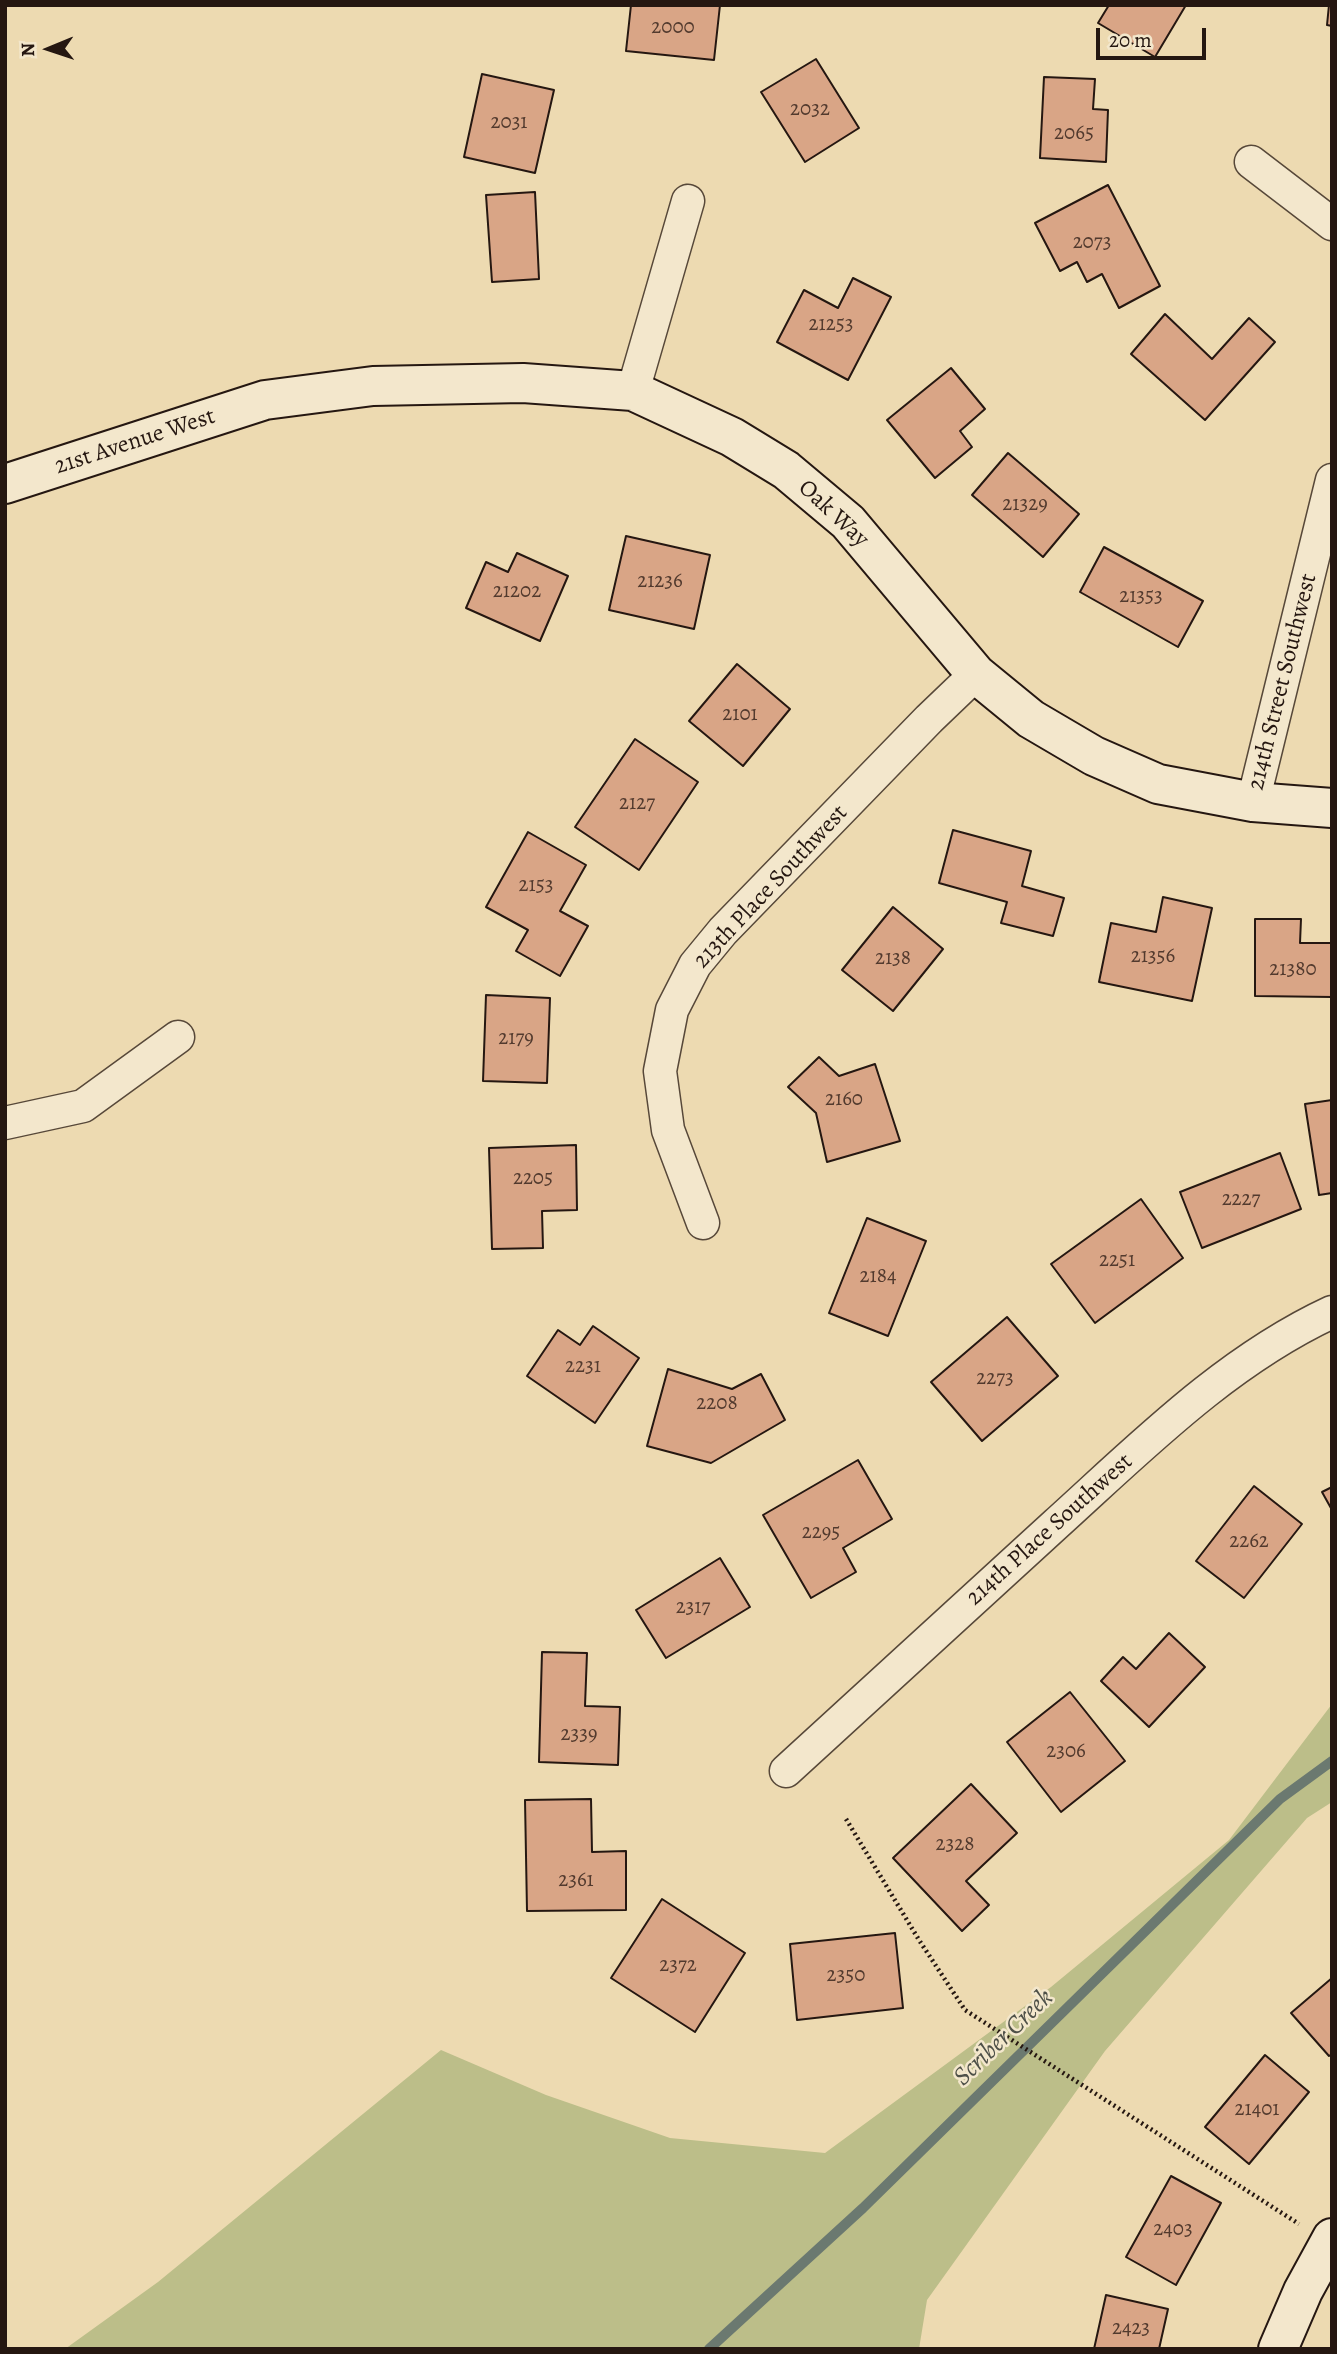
<!DOCTYPE html>
<html>
<head>
<meta charset="utf-8">
<style>
	body { margin:0 }
	#map { position:relative; width:1337px; height:2354px; overflow:hidden; background:#eddab1; font-family:Alegreya,serif }
	canvas { display:block }
	.frame { position:absolute; inset:0; border:7px solid #251711; pointer-events:none }
	.north { position:absolute; left:14px; top:14px; width:70px; height:70px; -webkit-text-stroke:5px #f3e7cc; paint-order:stroke; rotate:268deg; font-size:19px; font-weight:700; line-height:28px; text-align:center; color:#251711 }
	.north::after { content:''; display:block; margin:auto; width:24px; height:32px; background:#251711; clip-path:polygon(50% 0,100% 100%,50% 72%,0 100%) }
	.scale { position:absolute; left:1096px; top:28px; width:110px; height:32px; box-sizing:border-box; border:4px solid #251711; border-top:0; padding-left:9px; font-size:21px; line-height:24px; white-space:nowrap; color:#251711; -webkit-text-stroke:5px #f3e7cc; paint-order:stroke }
</style>
</head>
<body>
<div id="map">
<canvas width="1337" height="2354"></canvas>
<div class="frame"></div>
<div class="north">N</div>
<div class="scale">20 m</div>
</div>
<script>
const context = document.querySelector('canvas').getContext('2d');
context.lineJoin = 'round';
function fillPath(path, color) { context.fillStyle = color; context.fill(path, 'evenodd'); }
function trace(path, color, width, dash) { context.strokeStyle = color; context.lineWidth = width; context.lineCap = dash ? 'butt' : 'round'; context.setLineDash(dash || []); context.stroke(path); }
function label(font, color, halo, rows, align = 'center') {
  context.font = font + ' Alegreya,serif'; context.lineWidth = 5; context.setLineDash([]); context.textBaseline = 'middle'; context.strokeStyle = halo; context.fillStyle = color; for (const [text, x, y, turn = 0] of rows) {
    context.save(); context.translate(x, y); context.rotate((+turn || 0) * Math.PI / 180); context.textAlign = isNaN(turn) ? turn : align; if (halo) context.strokeText(text, 0, 0); context.fillText(text, 0, 0); context.restore();
  }
}
fillPath(new Path2D(`
	M1332 1704V1802L1307 1818 1105 2051 927 2300 919 2349H65L158 2282 441 2050 546 2095 670 2138 825 2153 1051 1987 1229 1840Z`), '#bcbe89');
trace(new Path2D(`
	M709 2349 863 2208 1280 1799 1332 1761`), '#6b7970', 10);
const building = new Path2D(`
	M631 5H720L714 60 626 51Z
	M1109 5H1186L1155 57 1098 23Z
	M1329 5H1332V26L1327 25Z
	M816 59 859 128 805 162 761 92Z
	M482 74 554 90 535 173 464 157Z
	M1044 77 1095 79 1093 109 1108 110 1106 162 1040 158Z
	M1108 185 1160 286 1119 308 1102 274 1087 282 1077 262 1060 271 1035 223Z
	M535 192 539 279 492 282 486 195Z
	M853 278 891 297 848 380 777 342 804 290 838 308Z
	M1165 314 1212 359 1249 318 1275 342 1205 420 1131 354Z
	M951 368 985 409 960 431 972 447 935 478 887 420Z
	M1008 453 1079 514 1043 557 972 495Z
	M626 536 710 555 694 629 609 610Z
	M1104 547 1203 601 1178 647 1080 592Z
	M517 553 568 576 540 641 466 608 486 562 508 572Z
	M737 664 790 709 743 766 689 721Z
	M635 739 698 782 639 870 575 827Z
	M953 830 1031 851 1022 886 1064 898 1053 936 1001 923 1007 902 939 883Z
	M528 832 586 865 560 911 588 926 560 976 516 951 528 930 486 907Z
	M1163 897 1212 908 1192 1001 1099 982 1111 923 1156 932Z
	M893 907 943 949 893 1011 842 970Z
	M1255 919H1301L1300 943H1332V997L1255 996Z
	M486 995 550 998 547 1083 483 1081Z
	M819 1057 839 1076 875 1064 900 1141 827 1162 816 1113 788 1087Z
	M1332 1100V1193L1319 1195 1305 1104Z
	M576 1145 577 1210 542 1211 543 1248 492 1249 489 1148Z
	M1280 1153 1301 1209 1202 1248 1180 1192Z
	M1141 1199 1183 1258 1095 1323 1051 1264Z
	M867 1218 926 1241 888 1336 829 1313Z
	M1007 1317 1058 1376 982 1441 931 1382Z
	M593 1326 639 1358 595 1423 527 1376 558 1330 580 1345Z
	M668 1369 732 1389 761 1374 785 1420 711 1463 647 1446Z
	M858 1460 892 1519 843 1548 856 1572 811 1598 763 1515Z
	M1254 1486 1302 1524 1244 1598 1196 1561Z
	M1332 1487V1510L1322 1492Z
	M720 1558 750 1607 666 1658 636 1610Z
	M1169 1633 1205 1667 1149 1727 1101 1681 1123 1657 1136 1669Z
	M542 1652 587 1653 585 1706 620 1707 618 1765 539 1762Z
	M1070 1692 1125 1761 1061 1812 1007 1742Z
	M971 1784 1017 1833 966 1881 989 1905 962 1931 893 1858Z
	M591 1799 592 1852 626 1851V1910L527 1911 525 1800Z
	M662 1899 745 1953 695 2032 611 1978Z
	M895 1933 903 2008 797 2020 790 1944Z
	M1332 1978V2054L1329 2056 1291 2013Z
	M1265 2055 1309 2092 1249 2164 1205 2127Z
	M1171 2176 1221 2203 1176 2285 1126 2257Z
	M1106 2295 1168 2309 1159 2349H1094Z`);
fillPath(building, '#d9a586');
trace(building, '#251711', 2);
const street = new Path2D(`
	M1251 162 1332 224
	M633 391 688 201
	M1253 802 1332 480
	M5 1123 83 1106 178 1037
	M703 1223 668 1130 660 1071 672 1010 695 965 723 931 929 719 976 674
	M786 1771C876 1689 966 1607 1056 1524 1141 1447 1226 1361 1332 1312`);
const secondary = new Path2D(`
	M5 484 265 400 373 386 523 383 633 391 732 437 786 470 848 522 976 674 1031 719 1094 756 1158 784 1253 802 1332 808
	M1278 2349 1303 2291 1332 2238`);
trace(street, '#574839', 35);
trace(secondary, '#251711', 42);
trace(new Path2D(`
	M846 1819 919 1940 965 2010 1299 2224`), '#251711', 4.5, [2, 3.5]);
trace(street, '#f3e7cc', 32);
trace(secondary, '#f3e7cc', 38);
label('21px', '#523a2e', null, [
	["2000",673,28],
	["2032",810,110],
	["2031",509,123],
	["2065",1074,134],
	["2073",1092,243],
	["21253",831,325],
	["21329",1025,505],
	["21236",660,582],
	["21202",517,592],
	["21353",1141,597],
	["2101",740,715],
	["2127",637,804],
	["2153",536,886],
	["21356",1153,957],
	["2138",893,959],
	["21380",1293,970],
	["2179",516,1039],
	["2160",844,1100],
	["2205",533,1179],
	["2227",1241,1200],
	["2251",1117,1261],
	["2184",878,1277],
	["2231",583,1367],
	["2273",995,1379],
	["2208",717,1404],
	["2295",821,1533],
	["2262",1249,1542],
	["2317",693,1608],
	["2339",579,1735],
	["2306",1066,1752],
	["2328",955,1845],
	["2361",576,1881],
	["2372",678,1966],
	["2350",846,1976],
	["21401",1257,2110],
	["2403",1173,2230],
	["2423",1131,2329]
]);
label('24px', '#251711', '#f3e7cc', [
	["21st Avenue West",135,442,-18],
	["Oak Way",833,514,43],
	["214th Street Southwest",1283,682,-76],
	["213th Place Southwest",771,887,-47],
	["214th Place Southwest",1050,1530,-42]
]);
label('italic 26px', '#4e5048', '#f3e7cc', [
	["Scriber Creek",1004,2038,-44]
]);
</script>
</body>
</html>
